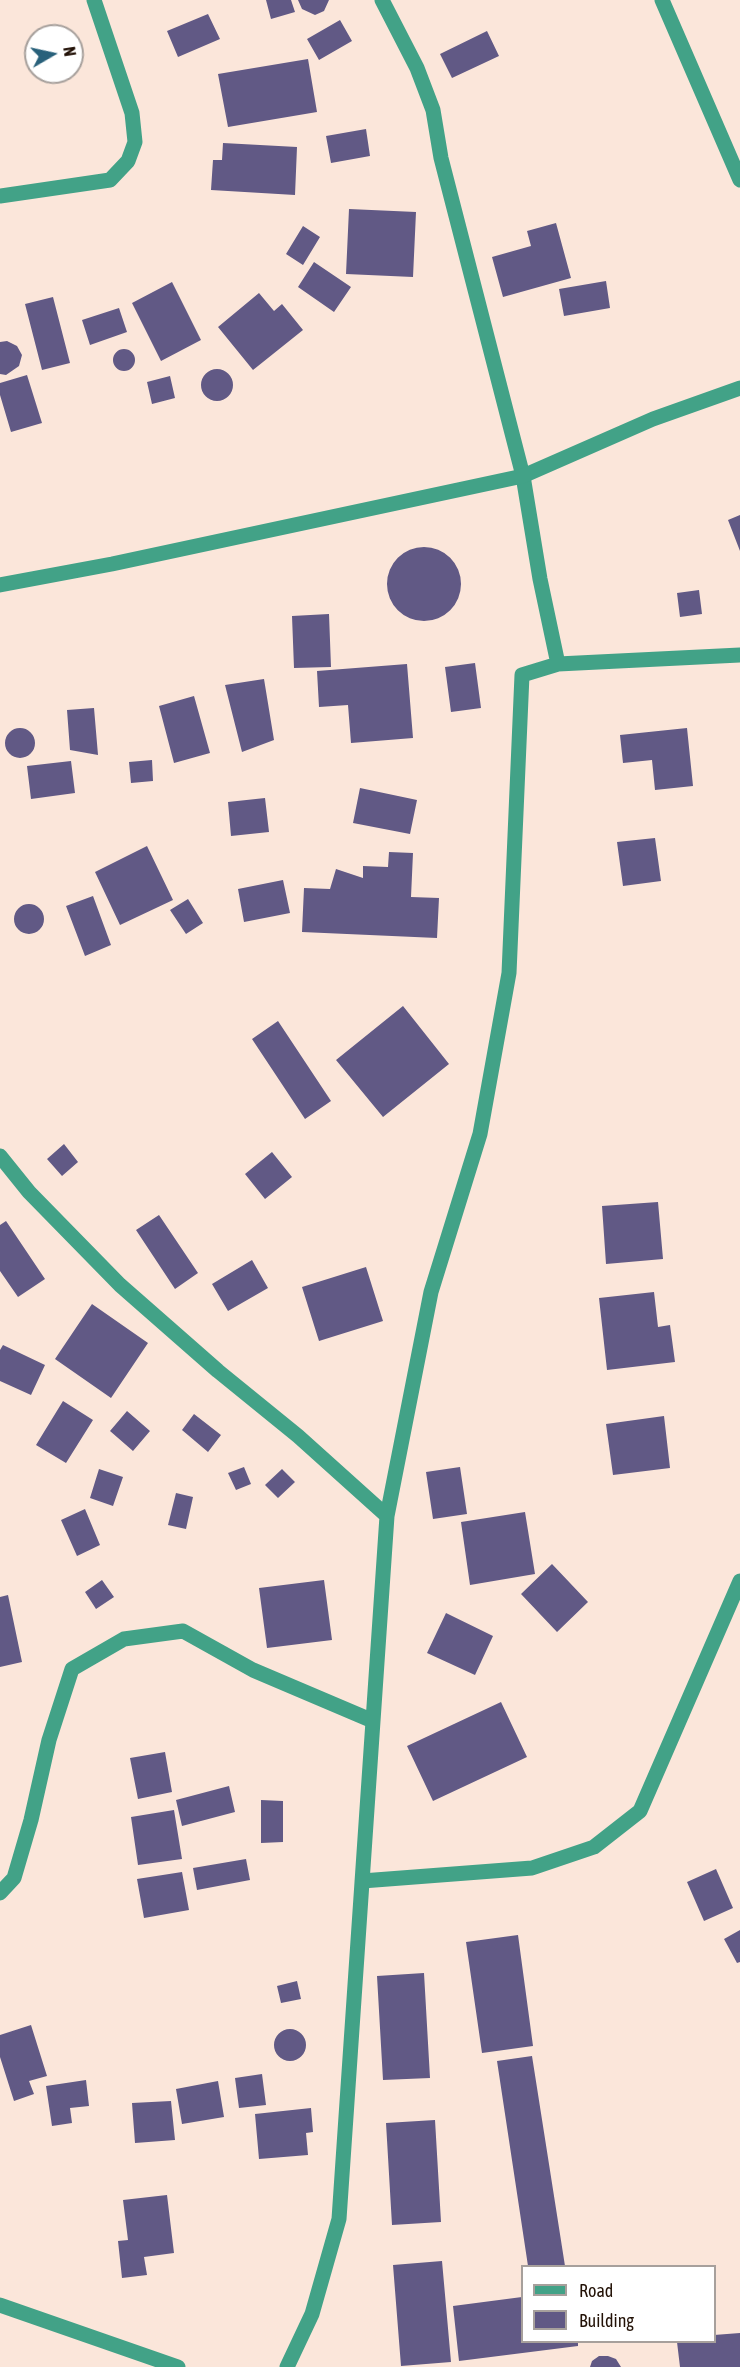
<!DOCTYPE html>
<html>
<head>
<meta charset="utf-8">
<style>
	body { margin:0 }
	#map { position:relative; width:740px; height:2367px; overflow:hidden; background:#fbe6da; font-family:"Asap Condensed",sans-serif }
	canvas { display:block }
	.legend { position:absolute; left:521px; top:2265px; width:195px; height:78px; box-sizing:border-box; background:#fff; border:2px solid #a7a09c; margin:0; padding:8px 10px; list-style:none; font-size:18px; color:#231207 }
	.legend li { display:flex; align-items:center; gap:12px; height:30px }
	.legend b { width:30px; border:2px solid #a7a09c }
	.north { position:absolute; left:24px; top:24px; width:60px; height:60px; box-sizing:border-box; background:#fff; border:2px solid #a7a09c; border-radius:50%; rotate:81deg; font-size:16px; font-weight:700; line-height:24px; text-align:center; color:#231207 }
	.north::after { content:''; display:block; margin:auto; width:21px; height:27px; background:#29617b; clip-path:polygon(50% 0,100% 100%,50% 72%,0 100%) }
</style>
</head>
<body>
<div id="map">
<canvas width="740" height="2367"></canvas>
<ul class="legend">
<li><b style="height:8px;background:#42a287"></b>Road</li>
<li><b style="height:16px;background:#615985"></b>Building</li>
</ul>
<div class="north">N</div>
</div>
<script>
const context = document.querySelector('canvas').getContext('2d');
context.lineJoin = 'round';
function fillPath(path, color) { context.fillStyle = color; context.fill(path, 'evenodd'); }
function trace(path, color, width, dash) { context.strokeStyle = color; context.lineWidth = width; context.lineCap = dash ? 'butt' : 'round'; context.setLineDash(dash || []); context.stroke(path); }
fillPath(new Path2D(`
	M266 0H291L295 12 271 19Z
	M298 0H329L324 11 315 15 302 9Z
	M208 14 220 39 178 57 167 31Z
	M340 20 352 41 319 60 307 39Z
	M487 31 499 56 452 78 440 54Z
	M308 59 317 112 228 127 218 74Z
	M366 129 370 156 331 163 326 136Z
	M223 143 297 147 295 195 211 190 213 160H222Z
	M349 209 416 212 413 277 346 274Z
	M556 223 571 278 503 297 492 257 531 246 527 231Z
	M303 226 320 237 303 265 286 254Z
	M314 262 351 287 334 312 298 287Z
	M606 281 610 308 564 316 559 289Z
	M172 282 201 340 161 361 132 303Z
	M259 293 274 311 282 304 303 330 253 370 218 327Z
	M53 297 70 363 42 370 25 304Z
	M119 308 127 332 90 345 82 320Z
	M7 341 17 346 22 355 19 366 6 375 0 374V342Z
	M113 360a11 11 0 1 1 22 0a11 11 0 1 1-22 0Z
	M201 385a16 16 0 1 1 32 0a16 16 0 1 1-32 0Z
	M27 375 42 423 11 432 0 395V383Z
	M170 376 175 398 152 404 147 382Z
	M740 515V551L728 520Z
	M387 584a37 37 0 1 1 74 0a37 37 0 1 1-74 0Z
	M699 590 702 614 680 617 677 593Z
	M329 614 331 667 294 668 292 616Z
	M475 663 481 708 451 712 445 667Z
	M407 664 413 738 351 743 348 705 319 707 317 671Z
	M264 679 274 740 242 752 225 685Z
	M194 696 210 753 174 763 159 706Z
	M94 708 98 755 70 750 67 710Z
	M687 728 693 786 655 790 652 760 623 763 620 735Z
	M5 743a15 15 0 1 1 30 0a15 15 0 1 1-30 0Z
	M152 760 153 781 131 783 129 762Z
	M71 761 75 793 31 799 27 766Z
	M360 788 417 800 410 834 353 823Z
	M265 798 269 832 231 836 228 802Z
	M655 838 661 881 623 886 617 842Z
	M147 846 173 900 120 925 95 872Z
	M389 852 413 853 411 897 439 898 437 938 302 932 304 888 330 889 336 869 363 878V866L388 867Z
	M283 880 290 913 244 922 238 889Z
	M93 896 111 945 85 956 66 906Z
	M188 899 203 923 186 934 170 910Z
	M14 919a15 15 0 1 1 30 0a15 15 0 1 1-30 0Z
	M403 1006 449 1064 383 1117 336 1060Z
	M278 1021 331 1101 305 1119 252 1039Z
	M64 1144 78 1162 62 1176 47 1159Z
	M272 1152 292 1177 265 1199 245 1174Z
	M658 1202 663 1259 606 1264 602 1206Z
	M159 1215 198 1273 175 1289 136 1230Z
	M6 1221 45 1279 18 1297 0 1271V1225Z
	M252 1260 268 1288 228 1311 212 1284Z
	M366 1267 383 1321 319 1341 302 1287Z
	M654 1292 658 1327 670 1325 675 1362 607 1370 599 1298Z
	M92 1304 148 1343 111 1398 55 1359Z
	M3 1345 45 1365 31 1395 0 1381V1350Z
	M63 1401 93 1420 66 1463 36 1445Z
	M127 1411 150 1431 133 1451 110 1431Z
	M194 1414 221 1435 208 1452 182 1430Z
	M664 1416 670 1468 613 1475 606 1424Z
	M244 1467 251 1484 236 1490 228 1473Z
	M460 1467 467 1514 433 1519 426 1472Z
	M99 1469 123 1477 113 1506 90 1498Z
	M282 1469 295 1482 278 1498 265 1485Z
	M176 1493 193 1497 186 1529 168 1525Z
	M85 1509 100 1545 77 1556 61 1520Z
	M525 1512 535 1574 470 1585 461 1522Z
	M552 1564 588 1602 557 1632 521 1594Z
	M102 1580 114 1597 96 1609 85 1592Z
	M324 1580 332 1640 267 1648 259 1588Z
	M8 1595 22 1662 0 1667V1597Z
	M446 1613 493 1636 475 1675 427 1653Z
	M501 1702 527 1757 433 1801 407 1746Z
	M165 1752 172 1792 138 1799 130 1758Z
	M229 1786 235 1812 182 1826 176 1800Z
	M261 1800 283 1801V1842L261 1843Z
	M174 1810 182 1859 138 1865 131 1817Z
	M246 1859 250 1880 197 1890 193 1868Z
	M716 1869 733 1908 704 1921 687 1882Z
	M182 1872 189 1910 144 1918 137 1879Z
	M740 1930V1962L737 1963 724 1939Z
	M518 1935 533 2046 482 2053 466 1942Z
	M424 1973 430 2078 383 2080 377 1976Z
	M297 1981 301 1999 281 2003 277 1986Z
	M31 2025 47 2076 29 2081 34 2094 14 2101 0 2057V2035Z
	M274 2045a16 16 0 1 1 32 0a16 16 0 1 1-32 0Z
	M532 2056 565 2266H528L497 2061Z
	M262 2074 266 2105 239 2108 235 2078Z
	M86 2080 89 2106 70 2108 72 2123 52 2126 46 2086Z
	M218 2081 224 2117 182 2124 176 2089Z
	M171 2101 175 2140 135 2143 132 2103Z
	M311 2108 313 2132 306 2133 308 2155 259 2159 255 2114Z
	M435 2120 441 2222 392 2225 386 2123Z
	M167 2195 174 2253 144 2257 147 2275 122 2278 118 2241 128 2240 123 2200Z
	M442 2261 451 2362 401 2366 393 2265Z
	M522 2297V2342H578V2346L459 2361 453 2306Z
	M740 2333V2367H680L677 2342H714V2335Z
	M599 2356H608L616 2359 621 2367H590L592 2361Z`), '#615985');
trace(new Path2D(`
	M0 196 110 180 128 161 135 142 132 113 94 0
	M558 664 740 655
	M0 1156 29 1192 120 1285 218 1371 298 1436 387 1516
	M362 1881 532 1868 594 1847 640 1811 740 1581
	M0 1893 14 1878 31 1820 49 1740 72 1669 124 1639 183 1631 253 1670 373 1721
	M0 2305 178 2367
	M287 2367 312 2314 339 2219 387 1516 431 1292 480 1134 509 973 522 675 558 664 540 579 523 476 441 158 433 110 417 68 382 0`), '#42a287', 15);
trace(new Path2D(`
	M662 0 740 180
	M0 585 112 564 523 476 653 419 740 388`), '#42a287', 15);
</script>
</body>
</html>
